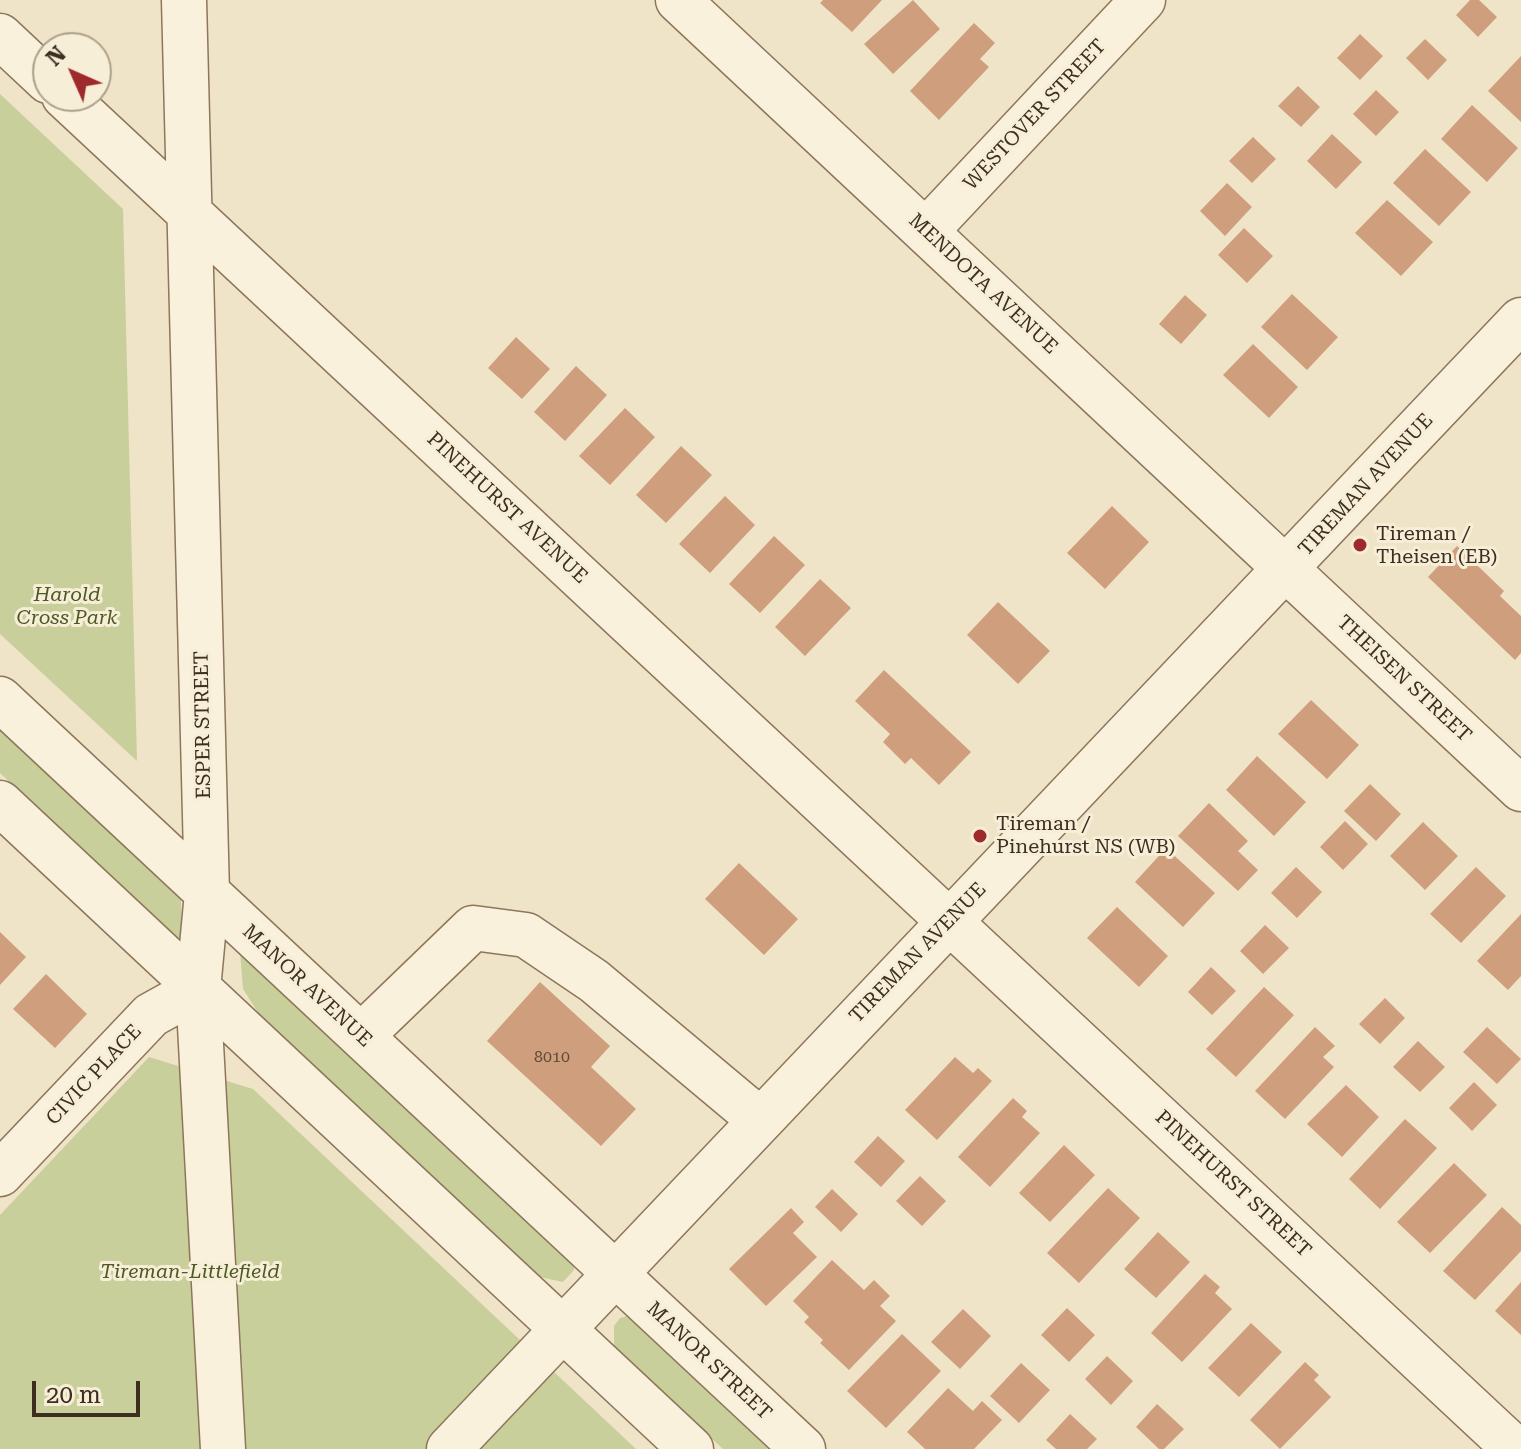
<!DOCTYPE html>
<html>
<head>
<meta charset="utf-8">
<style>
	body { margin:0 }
	#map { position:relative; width:1521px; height:1449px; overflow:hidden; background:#f0e4c8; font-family:"Roboto Serif",serif }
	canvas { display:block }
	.north { position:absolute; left:32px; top:32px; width:80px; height:80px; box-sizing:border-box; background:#f7eed8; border:2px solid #ada18e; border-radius:50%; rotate:315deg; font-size:22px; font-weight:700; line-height:32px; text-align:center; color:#3d2e20 }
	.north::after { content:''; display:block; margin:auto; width:28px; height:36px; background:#9e2a2b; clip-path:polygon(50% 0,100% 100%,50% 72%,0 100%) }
	.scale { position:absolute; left:32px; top:1381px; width:108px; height:36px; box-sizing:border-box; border:4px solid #3d2e20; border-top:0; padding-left:10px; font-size:24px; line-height:28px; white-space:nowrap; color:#3d2e20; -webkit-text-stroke:6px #f7eed8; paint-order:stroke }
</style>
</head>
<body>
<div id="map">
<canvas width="1521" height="1449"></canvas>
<div class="north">N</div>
<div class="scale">20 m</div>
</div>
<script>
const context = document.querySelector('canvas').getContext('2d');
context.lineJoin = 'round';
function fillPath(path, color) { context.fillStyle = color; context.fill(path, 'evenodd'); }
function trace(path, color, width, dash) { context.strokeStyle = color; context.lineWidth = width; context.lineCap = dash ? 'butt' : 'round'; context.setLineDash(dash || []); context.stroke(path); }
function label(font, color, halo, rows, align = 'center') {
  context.font = font + ' "Roboto Serif",serif'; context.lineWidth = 6; context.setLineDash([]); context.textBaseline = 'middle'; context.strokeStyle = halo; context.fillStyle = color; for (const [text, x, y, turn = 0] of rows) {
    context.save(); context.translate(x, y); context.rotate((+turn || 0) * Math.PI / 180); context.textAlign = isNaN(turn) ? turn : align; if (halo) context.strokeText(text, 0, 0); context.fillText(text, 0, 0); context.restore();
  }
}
fillPath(new Path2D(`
	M0 94 123 209 137 761 0 634Z
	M0 720 173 883 181 899 182 937 177 938 0 773Z
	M240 951 572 1254 574 1270 563 1282 540 1277 259 1014 243 989Z
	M149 1057 253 1089 636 1449H0V1215Z
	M631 1315 781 1449H723L614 1348V1326L620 1318Z`), '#c9cf9b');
fillPath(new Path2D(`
	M823 0H882L852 32 820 3Z
	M913 0 940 29 893 74 864 44Z
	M1470 0H1479L1497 17 1478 37 1456 15Z
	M974 23 995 43 980 59 989 67 939 120 910 91Z
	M1360 34 1383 56 1360 80 1337 58Z
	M1425 39 1447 60 1428 80 1406 58Z
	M1521 56V122L1488 91Z
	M1298 86 1320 107 1301 127 1278 106Z
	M1376 90 1399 112 1376 136 1353 114Z
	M1472 105 1518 148 1487 182 1441 139Z
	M1332 134 1362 162 1336 189 1307 161Z
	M1253 137 1276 159 1252 183 1229 161Z
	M1425 149 1471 192 1439 226 1393 183Z
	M1227 183 1252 207 1225 236 1200 211Z
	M1387 200 1433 242 1401 276 1355 233Z
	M1244 228 1273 256 1247 283 1218 255Z
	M1292 294 1338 337 1307 370 1261 327Z
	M1185 295 1207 315 1181 344 1159 324Z
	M516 337 550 369 522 399 488 368Z
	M1253 344 1298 387 1269 418 1223 375Z
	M576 366 607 395 565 441 534 412Z
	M625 408 655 437 610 485 579 456Z
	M681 446 712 475 666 523 636 495Z
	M725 496 755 525 710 573 679 544Z
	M1112 506 1149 542 1105 589 1067 553Z
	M774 536 805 565 760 613 729 584Z
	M1457 546 1504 591 1500 596 1521 616V653L1515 660 1428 577Z
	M820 579 851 608 805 656 775 627Z
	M998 602 1050 651 1018 684 967 635Z
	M884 670 971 752 939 785 911 758 905 764 883 742 890 734 855 701Z
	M1311 700 1359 745 1327 779 1278 734Z
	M1257 756 1306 802 1274 836 1226 790Z
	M1370 784 1401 814 1376 841 1344 811Z
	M1209 803 1248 841 1238 851 1258 870 1238 891 1178 836Z
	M1345 821 1368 844 1343 870 1320 847Z
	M1423 822 1458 856 1425 890 1390 856Z
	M1166 848 1215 893 1183 927 1135 882Z
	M739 863 798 919 764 955 705 899Z
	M1296 867 1322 892 1297 918 1271 893Z
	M1476 867 1506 896 1461 943 1430 914Z
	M1117 907 1168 956 1139 987 1087 938Z
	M1521 914V976L1508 990 1477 961Z
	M1265 925 1289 948 1263 974 1240 951Z
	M0 932 26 957 0 985Z
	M1211 967 1236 991 1212 1015 1188 992Z
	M46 974 87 1014 55 1048 13 1009Z
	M540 982 610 1046 591 1067 636 1109 601 1146 487 1041Z
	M1264 987 1294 1015 1236 1077 1206 1049Z
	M1385 998 1405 1018 1380 1044 1359 1024Z
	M1315 1027 1335 1046 1323 1057 1334 1067 1285 1119 1255 1091Z
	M1487 1027 1521 1059 1497 1084 1463 1052Z
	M1418 1041 1445 1067 1420 1092 1393 1067Z
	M955 1057 973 1073 978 1068 992 1081 937 1140 905 1110Z
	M1474 1082 1497 1105 1472 1131 1449 1108Z
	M1346 1085 1379 1117 1342 1157 1307 1124Z
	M1013 1098 1027 1111 1022 1117 1040 1133 990 1187 958 1157Z
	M1405 1119 1437 1148 1380 1209 1349 1179Z
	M878 1136 905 1161 881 1187 854 1162Z
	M1064 1145 1095 1175 1050 1222 1019 1193Z
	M1454 1163 1487 1195 1430 1253 1397 1222Z
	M920 1176 946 1201 922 1226 896 1201Z
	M1108 1188 1140 1218 1079 1283 1047 1253Z
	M832 1189 858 1214 841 1232 815 1207Z
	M1502 1207 1521 1225V1251L1475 1300 1443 1271Z
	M791 1208 804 1222 793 1233 817 1257 766 1306 729 1269Z
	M1158 1232 1190 1262 1156 1298 1124 1269Z
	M832 1260 864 1290 874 1280 890 1296 880 1306 896 1321 849 1370 820 1343 823 1340 804 1322 809 1317 793 1301Z
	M1205 1274 1220 1287 1215 1293 1232 1309 1182 1362 1151 1333Z
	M1521 1282V1335L1495 1311Z
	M1067 1308 1095 1335 1069 1362 1041 1335Z
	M963 1309 991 1336 960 1369 931 1342Z
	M1251 1323 1282 1352 1239 1397 1208 1368Z
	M902 1334 941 1371 886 1428 847 1391Z
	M1107 1356 1133 1381 1111 1405 1085 1379Z
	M1305 1362 1319 1375 1314 1380 1331 1397 1280 1449 1250 1420Z
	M1021 1363 1050 1390 1019 1423 990 1396Z
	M948 1388 973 1411 982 1401 1002 1420 974 1449H925L907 1432Z
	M1157 1404 1184 1429 1164 1449H1159L1136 1427Z
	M1070 1414 1097 1439 1087 1449H1056L1046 1440Z`), '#cf9f7d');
const minor = new Path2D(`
	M184 0 207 893 198 989 223 1449
	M678 0 1521 789
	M0 36 48 81
	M64 96 1515 1449
	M926 231 1143 0
	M0 699 803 1449
	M0 803 691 1449
	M361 1036 473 928 526 935 594 981 760 1120
	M0 1174 151 1015 198 989
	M449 1449 1521 320`);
trace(minor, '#8d765c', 47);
trace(minor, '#faf1dc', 44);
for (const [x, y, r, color] of [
	[1360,545,8,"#9e2a2b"],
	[980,836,8,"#9e2a2b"]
]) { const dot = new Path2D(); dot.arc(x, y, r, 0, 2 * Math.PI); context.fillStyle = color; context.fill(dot); trace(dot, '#f7eed8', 3); }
label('16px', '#624a37', null, [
	["8010",552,1057]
]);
label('20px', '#3d2e20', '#f7eed8', [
	["WESTOVER STREET",1035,115,-47],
	["MENDOTA AVENUE",983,284,43],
	["TIREMAN AVENUE",1366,485,-47],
	["PINEHURST AVENUE",507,508,43],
	["THEISEN STREET",1404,679,43],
	["ESPER STREET",203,725,-91],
	["TIREMAN AVENUE",918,953,-46],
	["MANOR AVENUE",307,986,43],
	["CIVIC PLACE",94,1075,-47],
	["PINEHURST STREET",1233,1184,43],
	["MANOR STREET",709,1361,43]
]);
label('20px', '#3d2e20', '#f7eed8', [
	["Tireman /",1376,534],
	["Theisen (EB)",1376,557],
	["Tireman /",996,824],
	["Pinehurst NS (WB)",996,847]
], 'left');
label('italic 20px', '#4d5a26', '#f7eed8', [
	["Harold",67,595],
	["Cross Park",67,618],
	["Tireman-Littlefield",190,1272]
]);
</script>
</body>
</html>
